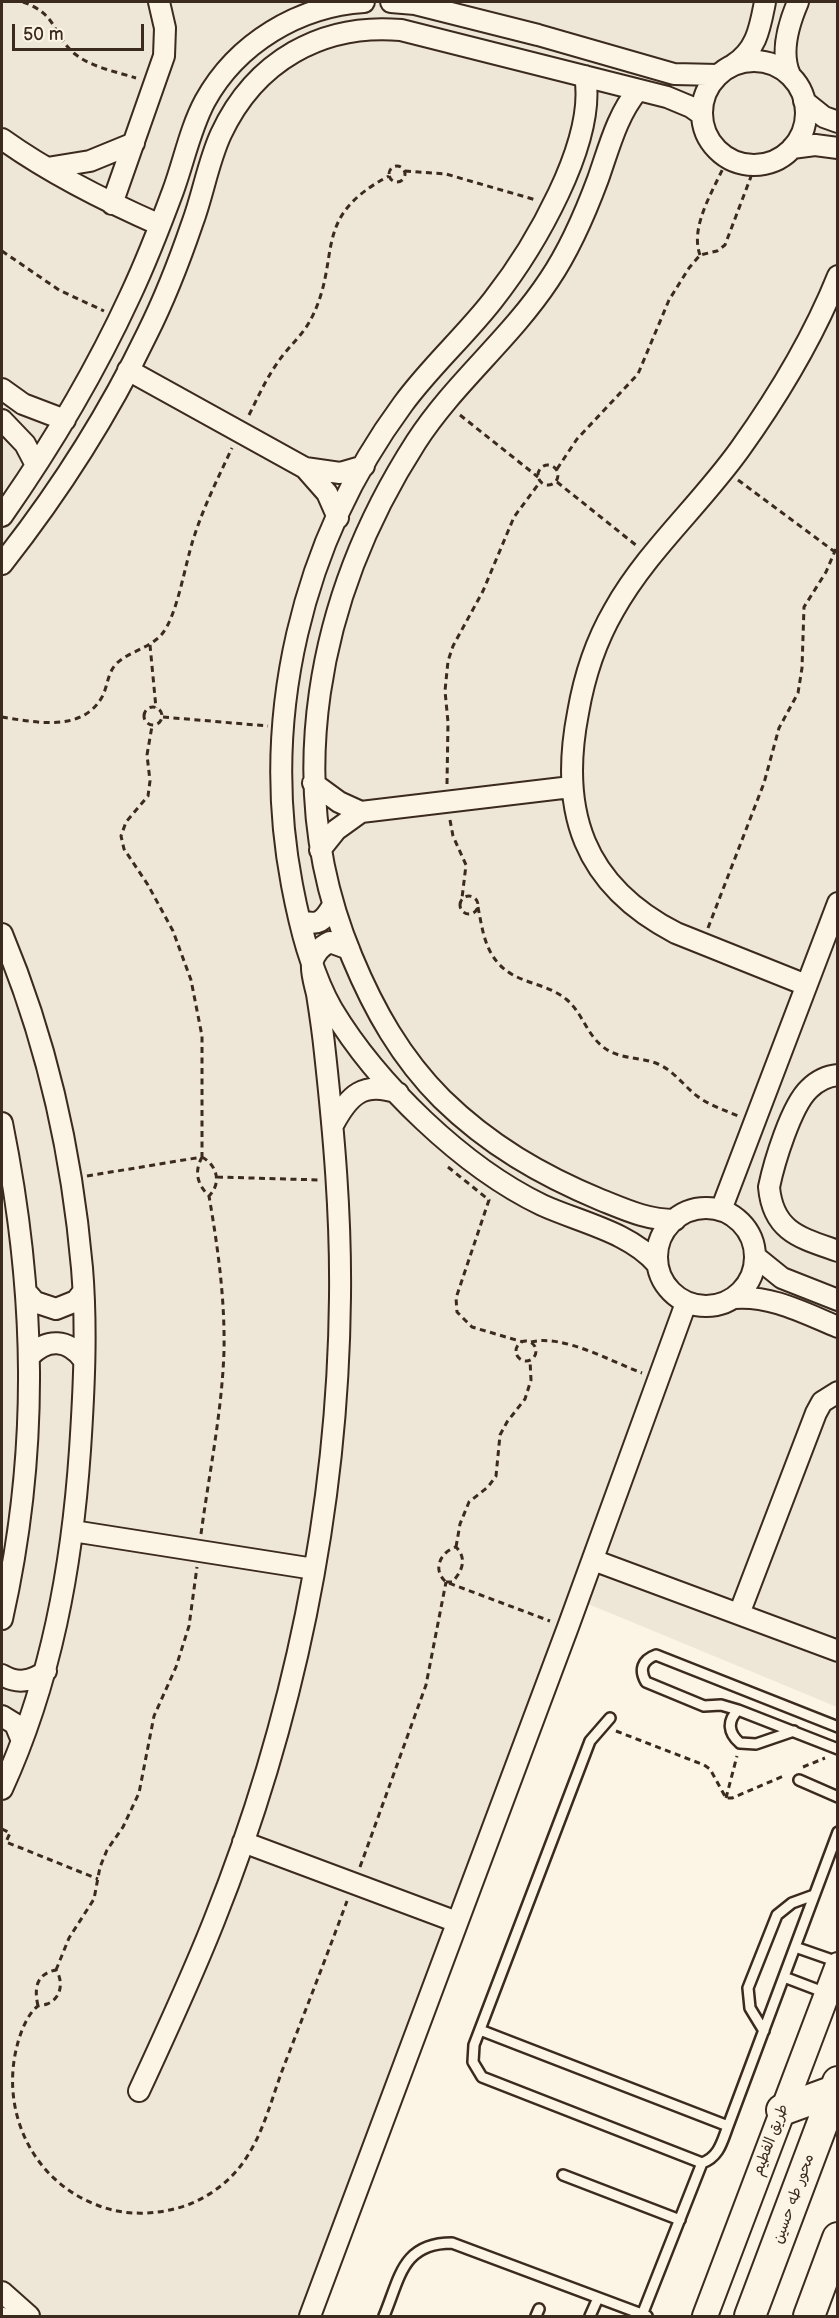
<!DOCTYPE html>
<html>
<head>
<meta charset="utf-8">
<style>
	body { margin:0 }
	#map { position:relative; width:839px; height:2318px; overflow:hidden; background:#fcf5e5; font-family:"Balsamiq Sans",sans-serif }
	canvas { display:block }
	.frame { position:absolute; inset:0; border:3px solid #3b2a1e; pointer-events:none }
	.scale { position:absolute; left:12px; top:24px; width:132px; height:27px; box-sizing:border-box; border:3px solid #3b2a1e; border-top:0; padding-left:8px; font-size:18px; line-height:21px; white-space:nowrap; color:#3b2a1e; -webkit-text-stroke:4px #fcf5e5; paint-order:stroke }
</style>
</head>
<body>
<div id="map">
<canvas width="839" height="2318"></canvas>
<div class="frame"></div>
<div class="scale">50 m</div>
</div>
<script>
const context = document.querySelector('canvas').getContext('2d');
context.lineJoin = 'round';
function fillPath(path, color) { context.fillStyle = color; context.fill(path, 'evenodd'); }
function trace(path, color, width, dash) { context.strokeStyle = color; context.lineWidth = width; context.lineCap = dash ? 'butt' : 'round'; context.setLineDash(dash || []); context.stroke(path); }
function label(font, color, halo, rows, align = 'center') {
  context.font = font + ' "Balsamiq Sans","Playpen Sans Arabic",sans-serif'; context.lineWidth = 4.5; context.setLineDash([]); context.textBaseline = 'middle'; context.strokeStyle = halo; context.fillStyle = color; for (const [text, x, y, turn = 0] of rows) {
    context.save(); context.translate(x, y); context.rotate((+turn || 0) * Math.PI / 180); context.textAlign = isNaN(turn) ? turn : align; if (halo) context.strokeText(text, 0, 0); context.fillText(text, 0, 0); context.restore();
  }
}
fillPath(new Path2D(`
	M2 2H837V1707L581 1601 305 2316H2Z`), '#eee6d6');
const service = new Path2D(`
	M738 1710C727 1721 728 1733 740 1743L756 1744 794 1731
	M610 1718 590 1741 474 2045 473 2062 482 2077 702 2163C719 2157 722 2142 728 2126L838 1832
	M838 1727 656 1655C642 1660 639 1670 646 1682L704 1706 721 1705 738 1710 838 1749
	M799 1780 838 1797
	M795 1947 838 1962
	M784 1977 826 1993
	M480 2030 728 2126
	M764 2031 750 2008 748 1988 777 1915 792 1903 814 1895
	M563 2175 680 2220
	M2 2312 16 2316
	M642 2315 702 2163
	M384 2316C400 2278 402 2243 452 2243L647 2316
	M536 2316 539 2309
	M590 2316 598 2298`);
const minor = new Path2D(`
	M391 2 415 4 538 35 674 74 718 75
	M702 113a52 52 0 1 1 104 0a52 52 0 1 1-104 0Z
	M733 65C757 50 760 27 765 2
	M790 75C780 53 789 23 798 2
	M585 76C597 142 533 249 493 300 465 336 430 367 403 404 301 542 260 718 292 885 300 927 311 972 332 1009 377 1084 463 1167 542 1205 579 1222 630 1232 657 1264
	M638 90C617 115 609 148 598 179 585 214 570 249 549 280 510 339 454 383 416 442 317 596 280 785 352 957 374 1010 401 1058 442 1099 489 1145 541 1175 601 1200 626 1210 647 1220 675 1220
	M804 101 824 117 838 122
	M2 139C51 174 105 201 160 225
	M792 148 815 145 838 148
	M47 168 90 161 134 143
	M112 204 164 56 165 28 159 2
	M128 370 305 468 340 473 364 466
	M2 389 23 404 65 420
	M2 420 25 444 36 465
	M305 468 327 493 338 518
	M2 516C51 446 94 374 130 296 146 262 160 226 173 191 184 161 190 129 205 101 237 43 299 6 364 2
	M2 564C58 493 108 415 147 334 165 298 179 262 192 224 203 195 208 162 221 134 255 61 322 23 401 30L667 97 691 107 701 114
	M313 783 339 802 361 812
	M320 850 336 830 361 812 571 787
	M300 920C318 927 324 921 333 905
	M2 934C46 1039 72 1155 82 1268 87 1328 84 1390 80 1450 72 1567 51 1682 2 1789
	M806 985 676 933C583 885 559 811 578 713 584 678 596 641 614 610 647 551 700 505 740 449 778 396 813 338 838 276
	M838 1075C827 1076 817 1081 809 1089 791 1106 774 1163 769 1187 773 1232 801 1238 838 1251
	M2 1123C36 1292 40 1450 2 1619
	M333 1125C349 1095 363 1081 398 1093
	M657 1257a49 49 0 1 1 98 0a49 49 0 1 1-98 0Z
	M721 1210 838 903
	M756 1257 782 1278 838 1300
	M27 1293 35 1302 56 1309 76 1301 83 1292
	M734 1298C771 1295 804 1313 838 1327
	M30 1356C47 1338 68 1339 83 1359
	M73 1531 314 1569
	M593 1560 838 1651
	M739 1614 816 1413 822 1402 838 1392
	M2 1675C17 1684 31 1682 46 1671
	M2 1716 15 1724 22 1741
	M243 1842 457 1922
	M139 2091C165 2035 191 1979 214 1921 293 1724 338 1510 340 1297 341 1215 334 1135 325 1053 323 1033 320 1013 317 994 315 985 311 973 312 964 314 954 321 946 330 942L349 949
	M2 2292 29 2316
	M310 2316 568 1627 686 1303`);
const tertiary = new Path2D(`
	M705 2316 838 1965`);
const primary = new Path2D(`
	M782 2110 834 2091
	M750 2316 838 2082
	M809 2316 838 2238`);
trace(service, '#3b2a1e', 14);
trace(minor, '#3b2a1e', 24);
trace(tertiary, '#3b2a1e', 28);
trace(primary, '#3b2a1e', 34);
trace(new Path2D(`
	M23 2C59 15 51 34 75 54 91 67 117 72 136 78
	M389 174a8 8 0 1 1 16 0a8 8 0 1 1-16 0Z
	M405 171 446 174 536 200
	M2 251 59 290 104 311
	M700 255C689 225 716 187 727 159
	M249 415C258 397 266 379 278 362 288 347 303 335 311 319 343 257 309 218 389 176
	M460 415 538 477
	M538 475a10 10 0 1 1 20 0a10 10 0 1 1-20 0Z
	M557 469 577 439 638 374 669 300 689 268 700 255 717 251 725 245 755 166
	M738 480 835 552
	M557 482 637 546
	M150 645 156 708
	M144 716a9 9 0 1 1 18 0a9 9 0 1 1-18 0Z
	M2 717C34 722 82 733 102 697 108 686 107 674 116 664 129 651 149 649 162 634 177 616 185 565 193 540 203 508 218 478 232 448
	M163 717 268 726
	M447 784 448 722 445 691 448 661 453 646 483 591 514 517 540 482
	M450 820 453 836 466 865 462 898
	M460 905a9 9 0 1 1 18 0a9 9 0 1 1-18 0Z
	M478 907C482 927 484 947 498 963 516 984 545 982 566 999 582 1012 586 1033 602 1046 618 1060 639 1056 658 1064 674 1071 683 1085 697 1096 709 1105 724 1110 738 1116
	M708 928 764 783 779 728 798 693 802 668 804 607 826 572 838 544
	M202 1157C217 1165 222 1183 209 1196 197 1184 194 1172 202 1157Z
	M448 1167 489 1200 456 1298 457 1312 472 1327 523 1342
	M87 1176 202 1157V1036L191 980 173 931 148 885 124 849 121 836 126 822 148 796 150 781 147 755 152 726
	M217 1177 320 1180
	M516 1351a10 10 0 1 1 20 0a10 10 0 1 1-20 0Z
	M531 1342C563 1334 610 1361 642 1373
	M201 1534C209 1474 222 1412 224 1351 225 1299 218 1248 209 1196
	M456 1547 460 1524 469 1502 488 1487 496 1476 500 1435 507 1422 525 1399 531 1380 530 1360
	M446 1582H452C463 1571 467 1558 456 1547 440 1552 432 1570 446 1582L550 1621
	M616 1731 704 1765 710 1769 726 1798H732L786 1775
	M803 1767 825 1758
	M726 1798 737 1756
	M2 1829 10 1833 6 1842 98 1879
	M360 1867 426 1685 446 1582
	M56 1970 69 1938 94 1899 100 1867 107 1850 123 1827 139 1793 154 1716 176 1667 189 1626 197 1567
	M38 2006C34 1988 36 1974 56 1970 64 1982 61 1999 47 2004 44 2005 40 2005 38 2006 27 2014 20 2034 17 2046 0 2112 33 2181 97 2205 126 2217 161 2215 190 2204 214 2194 235 2177 248 2155 264 2130 272 2098 282 2071 304 2014 326 1958 347 1901`), '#3b2a1e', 3, [6, 4.5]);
trace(service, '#fcf5e5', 9);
trace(minor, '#fcf5e5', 20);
trace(tertiary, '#fcf5e5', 24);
trace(primary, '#fcf5e5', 30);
label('15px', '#3b2a1e', '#fcf5e5', [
	["طريق الفطيم",771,2140,-69],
	["محور طه حسين",794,2199,-70]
]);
</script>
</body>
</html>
